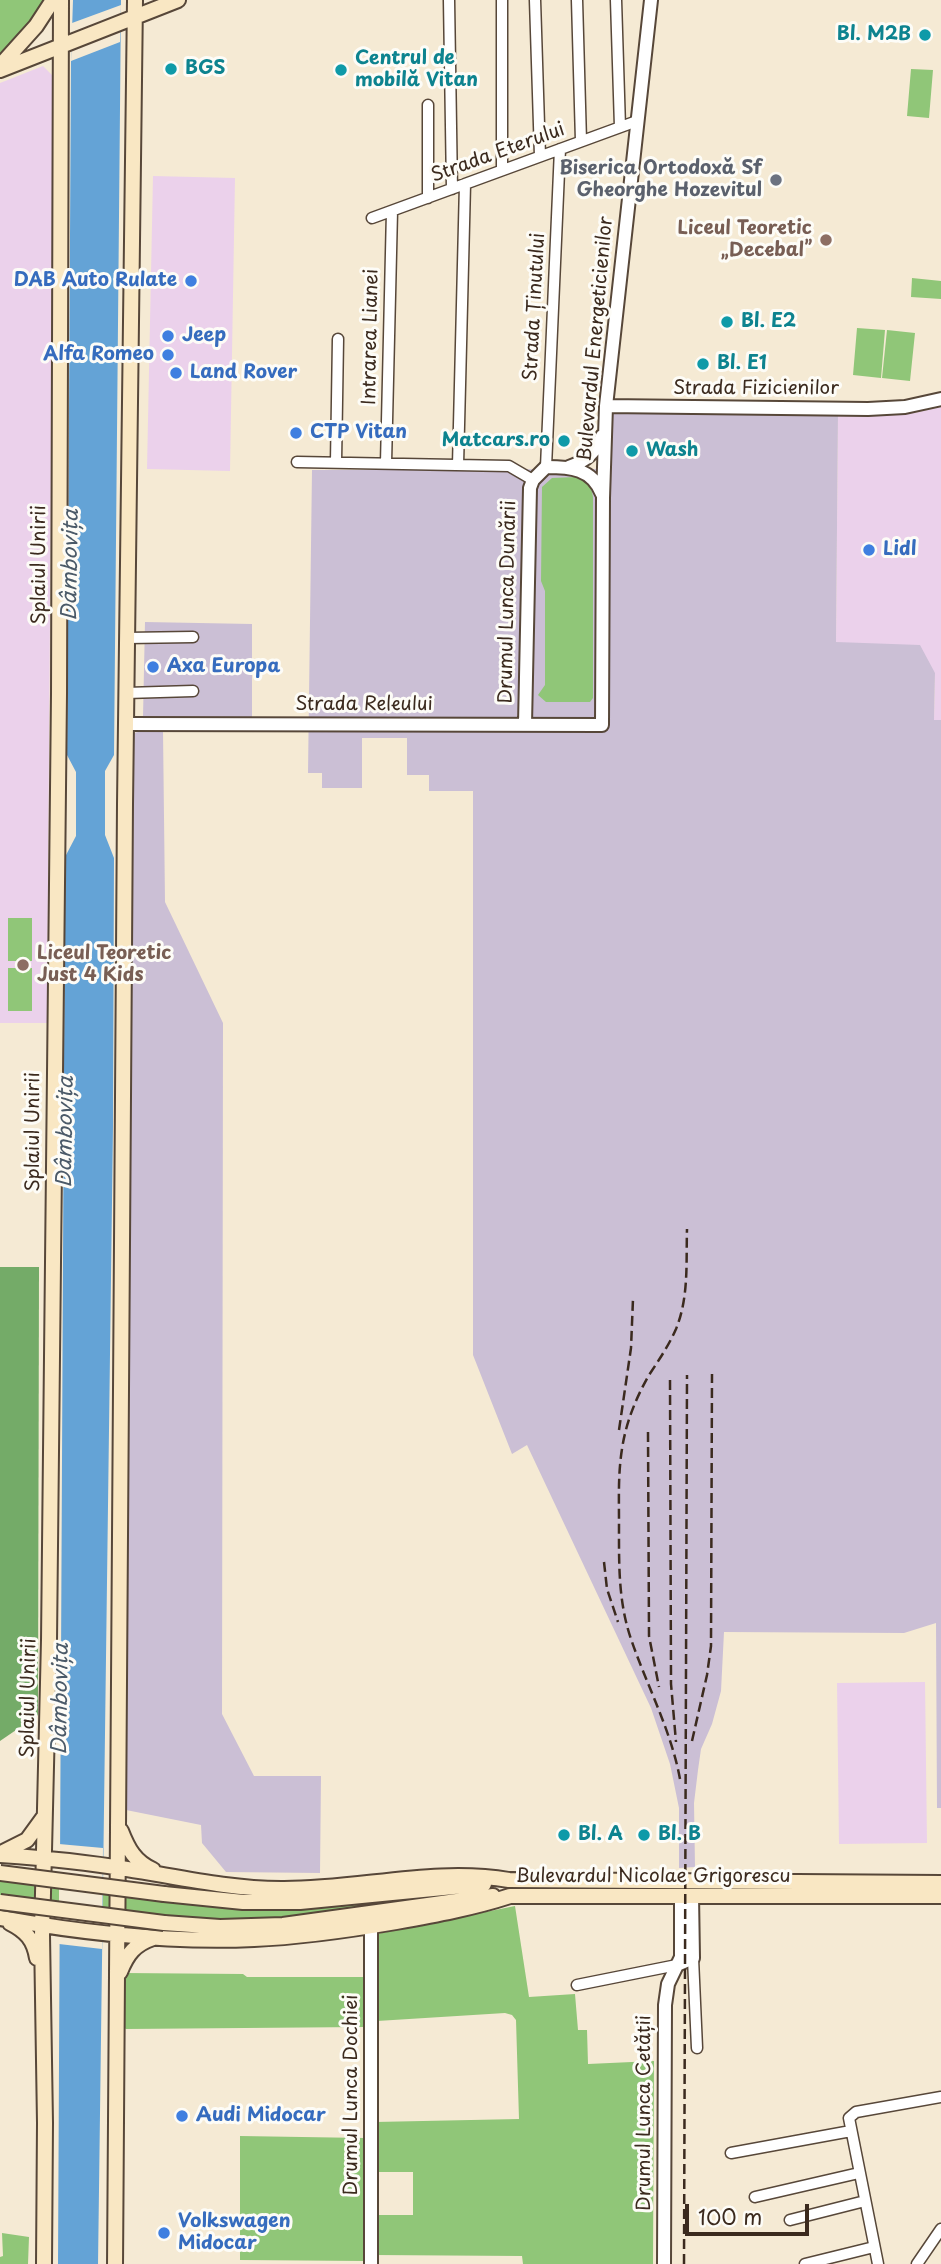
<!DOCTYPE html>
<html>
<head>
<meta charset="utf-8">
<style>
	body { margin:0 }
	#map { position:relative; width:941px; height:2264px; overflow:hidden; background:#f5ead4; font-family:"Playpen Sans",sans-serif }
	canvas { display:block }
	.scale { position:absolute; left:685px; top:2204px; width:124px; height:32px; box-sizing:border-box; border:4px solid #3b2a1e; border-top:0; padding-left:9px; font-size:21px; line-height:24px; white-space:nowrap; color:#3b2a1e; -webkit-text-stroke:5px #fdfcf7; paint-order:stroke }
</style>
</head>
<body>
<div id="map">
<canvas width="941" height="2264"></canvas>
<div class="scale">100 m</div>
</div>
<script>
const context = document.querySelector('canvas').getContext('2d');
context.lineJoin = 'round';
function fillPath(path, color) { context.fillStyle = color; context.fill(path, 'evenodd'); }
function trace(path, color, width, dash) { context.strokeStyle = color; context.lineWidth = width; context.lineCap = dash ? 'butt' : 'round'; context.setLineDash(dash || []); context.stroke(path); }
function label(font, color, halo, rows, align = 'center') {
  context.font = font + ' "Playpen Sans",sans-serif'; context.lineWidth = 6; context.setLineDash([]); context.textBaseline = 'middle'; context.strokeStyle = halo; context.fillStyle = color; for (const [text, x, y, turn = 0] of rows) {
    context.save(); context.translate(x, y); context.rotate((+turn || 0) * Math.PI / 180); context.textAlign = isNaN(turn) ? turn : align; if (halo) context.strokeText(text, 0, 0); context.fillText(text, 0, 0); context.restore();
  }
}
fillPath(new Path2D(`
	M43 66 54 77 47 1023H0V83Z
	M153 176 235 178 230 471 147 469Z
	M941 407V720H934L935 673 836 642 838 413H914Z
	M925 1682 927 1843 839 1844 837 1683Z`), '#ebd1eb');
fillPath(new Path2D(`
	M838 413 836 642 920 645 935 673 934 720H941V1808H937L936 1623 904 1633 724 1632 721 1691 712 1724 701 1749 698 1770 694 1803 695 1867 679 1868V1808L670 1764 651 1708 527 1445 512 1454 473 1355V791H429V775H407V738H362V788H322V773H308L312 470 611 469 613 414Z
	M145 622 252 624V720H151L143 717Z
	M141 731H163L165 902 223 1023 222 1714 254 1776H321L320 1873 226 1872 202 1843 201 1825 126 1810V1759L122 1730 131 734Z`), '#cbbfd5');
fillPath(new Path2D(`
	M0 0H44L24 30 0 53Z
	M911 69 933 70 929 118 907 116Z
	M912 278 941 281V299L911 297Z
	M857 328 885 330 881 378 853 375Z
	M887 330 915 333 910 381 882 378Z
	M576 477C588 480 591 485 593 497V698L590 702H546L538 695 545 685V591L541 581 542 487 552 478Z
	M8 918H32V961H8Z
	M8 968H32V1011H8Z
	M0 1877 211 1903 488 1890 299 1919 211 1921 0 1895Z
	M515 1906 529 1997 575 1994 578 2030H587L588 2064 654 2061 653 2264H523L522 2256 374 2255 375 2215H413V2172H375V2122L519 2119 516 2020 512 2015 505 2013 377 2021V1934Z
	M124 1973 243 1974 247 1977H364L363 2027 126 2029 123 2027Z
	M240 2136 364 2138 363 2261 240 2260Z
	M2 2233 29 2237 28 2264H0V2257L3 2256Z`), '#90c678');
fillPath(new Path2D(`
	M0 1267H39L38 1715 0 1741Z`), '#74ab68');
fillPath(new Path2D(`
	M73 0H121L114 755 105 771V835L114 858 113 1126 98 2264H58L65 857 76 836V772L67 755 71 61Z`), '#64a3d6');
fillPath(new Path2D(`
	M121 5 120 42 71 61 72 23Z
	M59 1844 103 1848 102 1949 59 1944Z`), '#f5ead4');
const minor = new Path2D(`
	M449 0 452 189
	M502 0V170
	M535 0 540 156
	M577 0 581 141
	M616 0 620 127
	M428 105V198
	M372 218 637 121
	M297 462 509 466 533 480
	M336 462 338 339
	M386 463 392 211
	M458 465 465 184
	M546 467 560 149
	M127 638 193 637
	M126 693 193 691
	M693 1958 697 2048
	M577 1985 677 1965
	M731 2153 851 2131
	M755 2197 859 2173
	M790 2220 865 2201
	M805 2264 874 2247
	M878 2264 849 2118 856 2112 941 2097
	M917 2264 941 2229`);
const tertiary = new Path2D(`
	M606 406 868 409 905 407 941 399
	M569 467C586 461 595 453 602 436
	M126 724 602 725 603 498 606 406 651 0
	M525 724 530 488 533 480 546 467C570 467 592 468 602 494
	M371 1927V2264
	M677 1965 693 1958 692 1895
	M664 2264 665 2005 668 1984 681 1957V1895`);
const secondary = new Path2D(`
	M0 66 36 26 53 0
	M0 70 178 0
	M121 1831C128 1849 135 1862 153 1870
	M1 1853 27 1840 43 1818
	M0 1855C43 1858 85 1862 127 1869 178 1877 229 1889 281 1889 357 1890 433 1867 509 1880L941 1883
	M164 1894 243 1902H300L484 1884
	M0 1918C83 1933 170 1943 254 1939 302 1937 349 1930 396 1922 435 1915 473 1908 510 1896H941
	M10 1923C26 1931 34 1940 37 1958
	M164 1923 220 1927 283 1925 493 1896
	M120 1972C127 1954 135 1944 153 1938
	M44 2264 45 2123 42 1935 49 1640 59 694 61 0
	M115 2264 125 804 135 0`);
trace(minor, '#574739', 13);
trace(tertiary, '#574739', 16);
trace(secondary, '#574739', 18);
trace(minor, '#fff', 10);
trace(tertiary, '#fff', 12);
trace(secondary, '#f9e7c3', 14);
trace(new Path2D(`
	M670 1380 671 1684 676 1742
	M619 1430 631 1348 633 1299
	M648 1432 649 1636 659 1687
	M604 1562 607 1589 618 1622
	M692 1741 707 1675 711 1646 712 1374
	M680 1779C671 1730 647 1686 631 1639 618 1601 619 1563 619 1523 619 1498 618 1474 622 1449 626 1422 636 1398 649 1375 659 1360 669 1345 676 1329 689 1297 686 1263 687 1229
	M684 2264 687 1375`), '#3b2a1e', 2.5, [10, 5]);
const secondaryBridge = new Path2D(`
	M0 1873 164 1894
	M0 1902 164 1923`);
trace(secondaryBridge, '#574739', 18, []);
trace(secondaryBridge, '#f9e7c3', 14);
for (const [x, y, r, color] of [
	[925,35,7,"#0f9aa8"],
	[171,69,7,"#0f9aa8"],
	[341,70,7,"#0f9aa8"],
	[776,180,7,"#6b7280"],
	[826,240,7,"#8d6e63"],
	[191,281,7,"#3f7fe0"],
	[727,322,7,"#0f9aa8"],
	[168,336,7,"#3f7fe0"],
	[168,355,7,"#3f7fe0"],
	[703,364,7,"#0f9aa8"],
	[176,373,7,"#3f7fe0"],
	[296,433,7,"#3f7fe0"],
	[564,441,7,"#0f9aa8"],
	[632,451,7,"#0f9aa8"],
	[869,550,7,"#3f7fe0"],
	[153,667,7,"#3f7fe0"],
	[23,965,7,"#8d6e63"],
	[564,1835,7,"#0f9aa8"],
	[644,1835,7,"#0f9aa8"],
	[182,2116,7,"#3f7fe0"],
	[164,2233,7,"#3f7fe0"]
]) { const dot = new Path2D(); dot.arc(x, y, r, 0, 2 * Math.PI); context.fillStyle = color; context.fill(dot); trace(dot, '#fdfcf7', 2.5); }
label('bold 19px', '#0d838f', '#fdfcf7', [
	["Bl. M2B",911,35,"right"],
	["Centrul de",355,59],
	["mobilă Vitan",355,81],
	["BGS",185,69],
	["Bl. E2",741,322],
	["Bl. E1",717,364],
	["Matcars.ro",550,441,"right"],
	["Wash",646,451],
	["Bl. A",578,1835],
	["Bl. B",658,1835]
], 'left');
label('19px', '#3b2a1e', '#fdfcf7', [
	["Strada Eterului",498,153,-20],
	["Strada Ținutului",535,307,-87],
	["Intrarea Lianei",371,337,-89],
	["Bulevardul Energeticienilor",596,339,-85],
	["Strada Fizicienilor",756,389],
	["Splaiul Unirii",40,565,-90],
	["Drumul Lunca Dunării",508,602,-89],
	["Strada Releului",364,705],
	["Splaiul Unirii",34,1132,-90],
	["Splaiul Unirii",29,1698,-89],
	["Bulevardul Nicolae Grigorescu",653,1877],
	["Drumul Lunca Dochiei",352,2095,-90],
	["Drumul Lunca Cetății",645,2113,-90]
]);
label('bold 19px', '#5b616d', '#fdfcf7', [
	["Biserica Ortodoxă Sf",762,169],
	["Gheorghe Hozevitul",762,191]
], 'right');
label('bold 19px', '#785e54', '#fdfcf7', [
	["Liceul Teoretic",812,229],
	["„Decebal”",812,251],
	["Liceul Teoretic",37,954,"left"],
	["Just 4 Kids",37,976,"left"]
], 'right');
label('bold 19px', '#366cbe', '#fdfcf7', [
	["DAB Auto Rulate",177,281,"right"],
	["Jeep",182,336],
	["Alfa Romeo",154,355,"right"],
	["Land Rover",190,373],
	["CTP Vitan",310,433],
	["Lidl",883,550],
	["Axa Europa",167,667],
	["Audi Midocar",196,2116],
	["Volkswagen",178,2222],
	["Midocar",178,2244]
], 'left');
label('italic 21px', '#4b5a68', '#fdfcf7', [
	["Dâmbovița",71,565,-89],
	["Dâmbovița",66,1132,-89],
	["Dâmbovița",61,1699,-89]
]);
</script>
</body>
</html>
